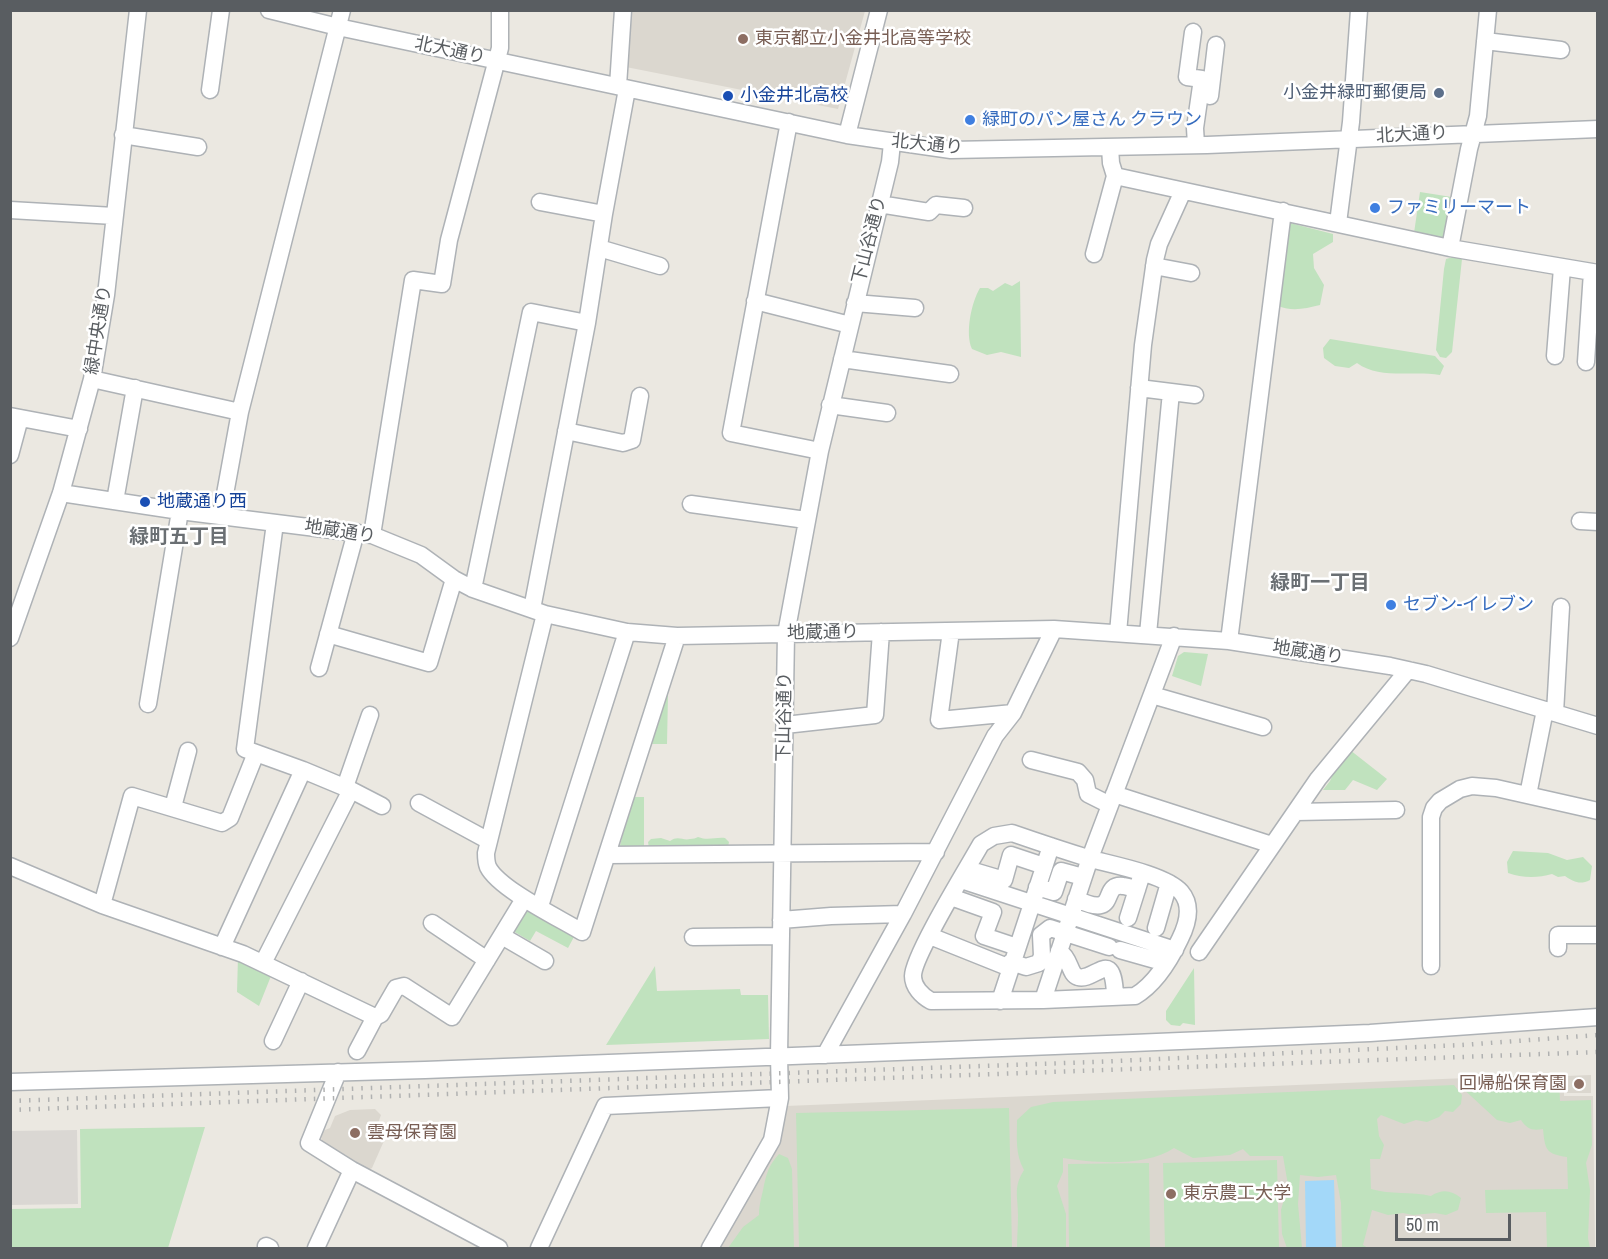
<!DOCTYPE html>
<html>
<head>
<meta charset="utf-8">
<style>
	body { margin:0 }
	#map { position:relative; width:1608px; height:1259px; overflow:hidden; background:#ebe8e1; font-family:"Archivo Narrow",sans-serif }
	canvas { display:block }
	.frame { position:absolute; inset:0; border:12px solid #595d61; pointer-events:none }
	.scale { position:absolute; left:1395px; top:1214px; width:116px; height:27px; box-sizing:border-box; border:3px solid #595d61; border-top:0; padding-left:8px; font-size:18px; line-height:21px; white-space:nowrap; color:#595d61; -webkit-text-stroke:4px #fff; paint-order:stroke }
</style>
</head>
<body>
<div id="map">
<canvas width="1608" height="1259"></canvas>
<div class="frame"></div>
<div class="scale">50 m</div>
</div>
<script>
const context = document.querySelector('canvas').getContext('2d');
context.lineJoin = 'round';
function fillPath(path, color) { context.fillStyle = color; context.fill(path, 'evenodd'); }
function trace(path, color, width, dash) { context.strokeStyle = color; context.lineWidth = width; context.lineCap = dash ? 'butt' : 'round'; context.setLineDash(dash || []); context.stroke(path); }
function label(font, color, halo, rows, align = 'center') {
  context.font = font + ' "Archivo Narrow","Noto Sans JP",sans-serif'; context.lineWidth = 5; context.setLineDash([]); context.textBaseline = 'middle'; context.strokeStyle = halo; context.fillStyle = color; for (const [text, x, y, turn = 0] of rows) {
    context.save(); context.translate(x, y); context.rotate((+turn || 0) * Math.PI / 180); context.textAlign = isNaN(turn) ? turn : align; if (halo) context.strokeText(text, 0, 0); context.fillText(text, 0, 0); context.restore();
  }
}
fillPath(new Path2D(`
	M77 1130 78 1204 11 1205V1131Z`), '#dad7d3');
fillPath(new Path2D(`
	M630 11H865L838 109 626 67Z
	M1564 1074V1096H1593L1595 1248H717L786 1106Z
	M1591 1075V1093H1567L1566 1076Z
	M375 1109 381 1115 377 1126 387 1134 372 1168 368 1170 350 1162 346 1155 339 1154 322 1142 321 1134 325 1130 330 1128 335 1116 350 1110Z`), '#dbd7cf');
fillPath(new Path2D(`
	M1420 192 1458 198 1451 239 1414 233Z
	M1290 223 1333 234V242L1313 254 1314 268 1324 285 1320 305C1304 309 1291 312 1276 305Z
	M1453 257 1462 259 1452 352 1446 358 1440 357 1436 350 1444 269 1446 259Z
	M1020 281 1021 357 1001 352 987 355 972 349C965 334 971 303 980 288H988L993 291 1005 283 1012 286Z
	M1330 339 1435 356 1444 366 1440 375C1413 370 1380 380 1357 363L1349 368 1335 366 1324 358 1323 348Z
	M1184 652 1208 654 1201 686 1172 676 1178 656Z
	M664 695H668L667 744H652Z
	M1350 750 1387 779 1377 790 1353 780 1345 790H1323L1330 781 1337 765Z
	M633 797H644V849H619Z
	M698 837C708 841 715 837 725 838L729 842 728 847 649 848 648 842 651 839 661 838 670 841C678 835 683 841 690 839 693 839 696 838 698 837Z
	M1513 851 1548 853 1567 860 1583 857 1592 866 1590 880C1580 885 1574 882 1565 876L1558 877 1552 874C1538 878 1522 878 1508 873L1507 862Z
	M525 908 575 935 568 948 536 931 530 941 513 931Z
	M238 957 273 971 259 1006 237 992Z
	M655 966 657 991 740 989 741 995H768L769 1039 606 1045Z
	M1194 968 1195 1025 1183 1023 1180 1026 1171 1025 1166 1020V1011Z
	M1559 1079 1560 1101 1591 1100 1592 1145 1586 1163 1590 1190 1588 1238 1590 1248H1547L1546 1212 1486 1213 1485 1190 1568 1189 1567 1157C1546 1154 1545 1150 1543 1129 1532 1131 1527 1129 1521 1120L1510 1123 1497 1120 1459 1085Z
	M1454 1085 1462 1095 1461 1104 1453 1112 1445 1111 1439 1117 1427 1122 1416 1120 1404 1124 1381 1115 1377 1119 1379 1136 1384 1145 1380 1159H1370L1371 1189C1391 1195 1411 1191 1431 1196 1442 1189 1451 1190 1461 1198L1458 1210 1446 1215 1435 1213 1413 1215 1403 1213 1388 1215 1372 1210 1363 1245 1368 1248H1342L1341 1203 1336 1175 1318 1177 1300 1175 1298 1204 1302 1248H1287L1282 1234 1281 1210 1288 1185 1283 1156H1250L1243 1149 1230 1155 1193 1158 1174 1148C1146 1167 1095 1163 1063 1158V1172L1057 1186 1066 1214V1248H1017C1017 1237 1018 1226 1018 1215 1018 1195 1013 1188 1024 1170 1015 1154 1017 1138 1017 1120L1031 1107 1053 1102Z
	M1009 1108 1012 1248H799L796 1113Z
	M205 1127 168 1248H11V1209L81 1208 80 1129Z
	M779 1154 788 1158 792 1169 794 1248H728L743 1227 759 1215C759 1203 762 1197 764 1185 767 1172 769 1165 779 1154Z
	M1277 1160 1279 1248H1165L1163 1163Z
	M1149 1163 1150 1248H1069L1068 1164Z`), '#c0e2be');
fillPath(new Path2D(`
	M1334 1180 1336 1248H1306L1305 1181Z`), '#a3d8f9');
const minor = new Path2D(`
	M269 10 338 27 847 135 951 150 1207 145 1598 129
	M1193 32 1187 77 1202 79 1195 128 1196 145
	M1485 41 1561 50
	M618 86 623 10
	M210 90 221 10
	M1210 96 1216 45
	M789 122 731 433 820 451
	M123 135 198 147
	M847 135 879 10
	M1110 147 1111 163 1115 176 1450 248 1598 273
	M540 202 604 214
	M879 204 929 212 936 205 964 208
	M10 210 114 216
	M1338 223 1351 122 1359 10
	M599 248 660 266
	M1450 248 1469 149 1478 116 1488 10
	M1094 254 1115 176
	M1154 266 1191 273
	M755 301 850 325
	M855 303 915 308
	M1555 356 1562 268
	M842 359 950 374
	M1586 362 1592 272
	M92 379 240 412
	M1139 388 1195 395
	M830 405 887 413
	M10 416 79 429
	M566 431 623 443 632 440 640 396
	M10 455 20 418
	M61 493 180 511 372 535 421 555 454 579 473 589 545 614 627 632 677 636 1054 629 1229 641 1390 666 1426 674 1598 726
	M115 501 135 388
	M691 504 806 520
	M221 516 240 412 342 10
	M1580 521 1598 522
	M372 535 413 280 442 284 449 240 500 48V10
	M473 589 531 312 587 323
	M532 609 587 323 604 214 627 89
	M545 614 486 853C486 858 486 862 488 867 499 889 559 918 582 932L677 636
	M951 631 939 720 1013 713
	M1118 633 1143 345 1155 260 1159 244 1183 191
	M328 634 429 663 454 579
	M1148 634 1171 392
	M10 638 61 493 92 379 106 295 138 10
	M1229 641 1283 211
	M319 668 356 532
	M1152 695 1263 727
	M148 704 180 511
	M1555 713 1561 607
	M785 725 875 715 881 632
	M1031 760 1078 772 1085 780 1088 794 1110 805
	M345 787 370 715
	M351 790 382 806
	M1114 794 1272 845
	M1528 795 1545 710
	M419 803 489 841
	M173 807 188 751
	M1296 812 1396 810
	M1012 833C1038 842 1065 851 1091 859 1114 865 1166 875 1181 892 1193 906 1187 925 1180 939 1170 960 1154 985 1135 996L1043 1000 931 1001C922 996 913 987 913 976 913 956 968 867 981 844L994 836Z
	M608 855 936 852
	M10 866 102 905 243 954 375 1017 381 1014 396 988 404 986 452 1017 524 899
	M967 869 1004 880 1011 855 1044 866
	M961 880 1175 950
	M1037 887 1054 892 1061 871 1083 877
	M951 897 993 912 984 936 1017 947
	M1076 899C1121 920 1099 883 1123 886 1127 886 1133 889 1137 890
	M102 905 132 796 222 823 230 818 256 753
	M540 906 627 632
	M1128 918 1140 880
	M781 920 831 916 903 914
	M432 923 487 960
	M1156 928 1169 883
	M502 936 545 961
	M930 936 1010 968
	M693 937 781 936
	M222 947 303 770
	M1558 948V935H1598
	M1120 950 1166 963
	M1059 951C1071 959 1069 974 1078 977 1095 982 1114 945 1115 997
	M1199 952 1318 779 1408 670
	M1011 962 1026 967 1039 963 1042 956 1041 935 1050 928 1109 947
	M263 963 351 790 303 770 245 749 275 523
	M1431 966V817L1434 808 1440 801 1460 789 1472 786 1496 788 1598 811
	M1043 1000 1090 858 1174 636
	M1000 1001 1051 846
	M273 1041 301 981
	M357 1051 375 1017
	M825 1055 903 914 995 736 1013 713 1054 629
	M338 1072 309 1143 352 1170 499 1248
	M10 1082 425 1070 1133 1043 1370 1033 1598 1017
	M266 1246 270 1248
	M316 1248 352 1170
	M539 1248 605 1106 780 1098
	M710 1248 772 1140 780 1098 779 1056 786 634 820 451 890 162 892 143`);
trace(minor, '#aeb2b6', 19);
trace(minor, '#fff', 16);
trace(new Path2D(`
	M10 1101 1094 1062 1462 1045 1598 1035
	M10 1110 1598 1052`), '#b0b1b1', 4.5, [1.5, 8]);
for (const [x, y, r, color] of [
	[743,39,6,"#8d6e63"],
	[1439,93,6,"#5c6f8a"],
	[728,96,6,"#1a4fb4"],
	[970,120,6,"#3f7fe0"],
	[1375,208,6,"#3f7fe0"],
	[145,502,6,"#1a4fb4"],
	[1391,605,6,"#3f7fe0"],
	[1579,1084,6,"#8d6e63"],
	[355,1133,6,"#8d6e63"],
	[1171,1194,6,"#8d6e63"]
]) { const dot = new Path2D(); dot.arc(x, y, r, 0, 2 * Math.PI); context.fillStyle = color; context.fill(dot); trace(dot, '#fff', 2); }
label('18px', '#785e54', '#fff', [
	["東京都立小金井北高等学校",755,39],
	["回帰船保育園",1567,1084,"right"],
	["雲母保育園",367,1133],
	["東京農工大学",1183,1194]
], 'left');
label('18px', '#595d61', '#fff', [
	["北大通り",450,51,12],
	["北大通り",1412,135,-3],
	["北大通り",927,145,6],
	["下山谷通り",870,240,-76],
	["緑中央通り",99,330,-81],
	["地蔵通り",340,532,9],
	["地蔵通り",823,633,-1],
	["地蔵通り",1308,653,9],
	["下山谷通り",785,717,-89]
]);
label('18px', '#4e5e75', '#fff', [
	["小金井緑町郵便局",1427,93]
], 'right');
label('18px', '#164399', '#fff', [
	["小金井北高校",740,96],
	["地蔵通り西",157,502]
], 'left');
label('18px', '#366cbe', '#fff', [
	["緑町のパン屋さん クラウン",982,120],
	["ファミリーマート",1387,208],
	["セブン-イレブン",1403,605]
], 'left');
label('bold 20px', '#6a6f73', '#fff', [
	["緑町五丁目",179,538],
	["緑町一丁目",1320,584]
]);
</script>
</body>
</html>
